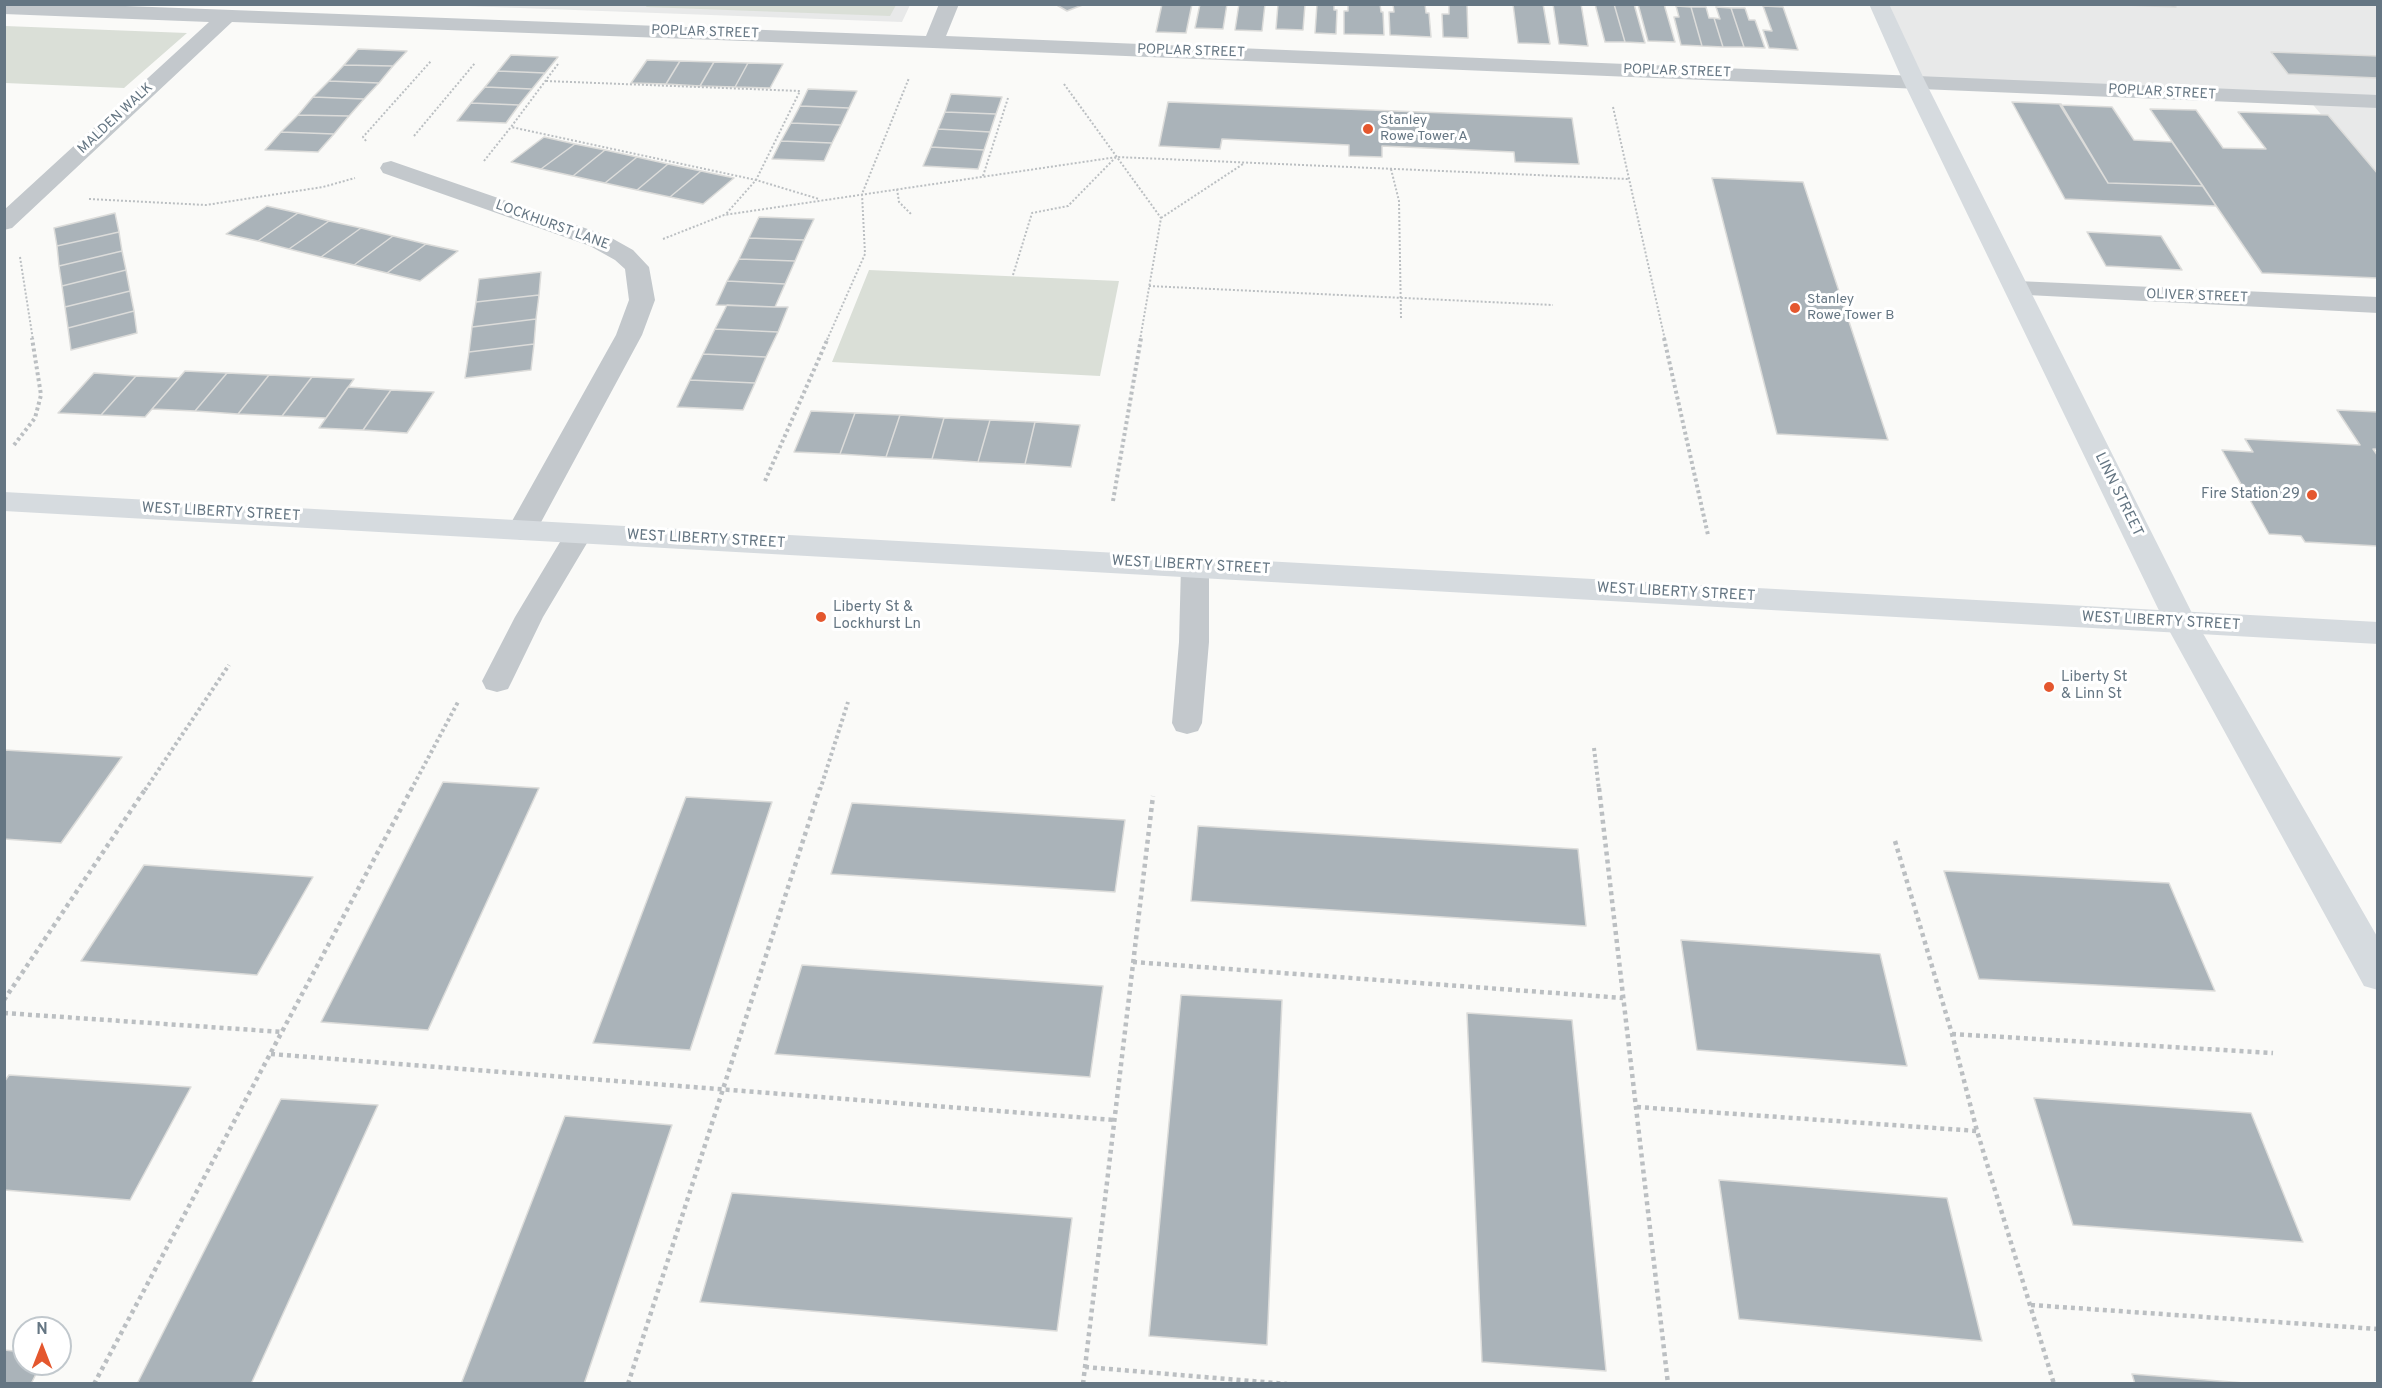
<!DOCTYPE html>
<html>
<head>
<meta charset="utf-8">
<style>
	body { margin:0 }
	#map { position:relative; width:2382px; height:1388px; overflow:hidden; background:#fafaf8; font-family:Overpass,sans-serif }
	canvas { display:block }
	.frame { position:absolute; inset:0; border:6px solid #657683; pointer-events:none }
	.north { position:absolute; left:12px; top:1316px; width:60px; height:60px; box-sizing:border-box; background:#fff; border:2px solid #c1c8cd; border-radius:50%; rotate:0deg; font-size:16px; font-weight:700; line-height:24px; text-align:center; color:#657683 }
	.north::after { content:''; display:block; margin:auto; width:21px; height:27px; background:#e4572e; clip-path:polygon(50% 0,100% 100%,50% 72%,0 100%) }
</style>
</head>
<body>
<div id="map">
<canvas width="2382" height="1388"></canvas>
<div class="frame"></div>
<div class="north">N</div>
</div>
<script>
const context = document.querySelector('canvas').getContext('2d');
context.lineJoin = 'round';
function fillPath(path, color) { context.fillStyle = color; context.fill(path, 'evenodd'); }
function trace(path, color, width, dash) { context.strokeStyle = color; context.lineWidth = width; context.lineCap = dash ? 'butt' : 'round'; context.setLineDash(dash || []); context.stroke(path); }
function label(font, color, halo, rows, align = 'center') {
  context.font = font + ' Overpass,sans-serif'; context.lineWidth = 6; context.setLineDash([]); context.textBaseline = 'middle'; context.strokeStyle = halo; context.fillStyle = color; for (const [text, x, y, turn = 0] of rows) {
    context.save(); context.translate(x, y); context.rotate((+turn || 0) * Math.PI / 180); context.textAlign = isNaN(turn) ? turn : align; if (halo) context.strokeText(text, 0, 0); context.fillText(text, 0, 0); context.restore();
  }
}
fillPath(new Path2D(`
	M438 5H910L902 22Z
	M1879 5H2377V181L2309 100 1914 81Z`), '#e8e9e9');
fillPath(new Path2D(`
	M647 5V4L896 5 890 16 646 7Z
	M5 26 187 33 124 88 5 83Z
	M869 270 1119 281 1100 376 832 362Z`), '#dadfd7');
const building = new Path2D(`
	M1055 4H1085L1067 11Z
	M1162 4H1192L1186 33 1156 32Z
	M1200 4H1227L1223 29 1195 28Z
	M1239 4H1265L1262 31 1235 30Z
	M1278 4H1305L1303 30 1276 29Z
	M1317 4H1334V10H1337L1336 34 1315 33Z
	M1348 4H1380L1381 12H1383L1384 35 1344 34V11H1348Z
	M1393 4H1425L1426 13H1429L1431 37 1390 35 1389 12H1394Z
	M1449 4H1467L1468 38 1443 37 1442 14H1449Z
	M1513 4H1543L1550 44 1518 43Z
	M1553 4H1581L1588 46 1559 44Z
	M1595 4H1614L1625 42H1605Z
	M1614 4H1634L1645 43 1625 42Z
	M1638 4H1664L1675 42 1648 41Z
	M2099 4H2174L2176 7Z
	M1676 6 1691 7 1702 46 1681 45 1674 17H1679Z
	M1763 6 1783 7 1798 50 1769 48 1763 30 1772 31Z
	M1691 7H1706L1709 18H1714L1723 47 1702 46Z
	M1716 7 1731 8 1744 47H1723L1714 18 1720 19Z
	M1731 8H1745L1749 20H1755L1765 48 1744 47Z
	M358 49 407 51 393 66 344 65Z
	M2271 52 2378 56V78L2288 74Z
	M511 55 558 57 545 73 498 71Z
	M647 60 680 61 666 84 631 83Z
	M680 61 714 62 700 86 666 84Z
	M714 62 748 63 735 87 700 86Z
	M748 63 783 64 770 88 735 87Z
	M344 65 393 66 379 83 329 81Z
	M498 71 545 73 532 89 485 87Z
	M329 81 379 83 364 99 313 97Z
	M485 87 532 89 519 105 471 103Z
	M808 89 857 91 849 108 800 106Z
	M951 94 1002 97 996 114 945 112Z
	M313 97 364 99 349 116 298 115Z
	M1168 102 1572 118 1579 164 1515 162 1514 152 1382 146V157L1349 156V145L1222 139 1220 149 1159 146Z
	M2012 102 2061 104 2108 183 2203 186 2216 206 2065 199Z
	M471 103 519 105 506 123 457 121Z
	M2060 105 2112 107 2134 140 2172 142 2203 186 2108 183Z
	M800 106 849 108 841 125 791 123Z
	M2150 109 2196 110 2223 148 2266 149 2238 112 2328 115 2378 174V278L2262 273Z
	M945 112 996 114 990 132 938 129Z
	M298 115 349 116 334 134 281 132Z
	M791 123 841 125 832 143 781 141Z
	M938 129 990 132 984 150 931 147Z
	M281 132 334 134 318 152 265 150Z
	M544 137 575 144 541 169 511 162Z
	M781 141 832 143 824 161 772 159Z
	M575 144 605 150 573 176 541 169Z
	M931 147 984 150 978 169 923 166Z
	M605 150 637 157 605 183 573 176Z
	M637 157 668 164 637 190 605 183Z
	M668 164 701 171 670 197 637 190Z
	M701 171 734 178 703 204 670 197Z
	M1712 178 1803 182 1888 440 1777 434Z
	M267 206 298 213 258 241 226 234Z
	M115 213 119 232 57 246 54 228Z
	M298 213 329 221 289 249 258 241Z
	M759 217 814 219 804 240 749 238Z
	M329 221 361 228 321 257 289 249Z
	M361 228 393 236 354 265 321 257Z
	M119 232 122 251 59 266 57 246Z
	M2087 232 2161 236 2182 270 2106 266Z
	M393 236 426 244 387 273 354 265Z
	M749 238 804 240 795 261 739 259Z
	M426 244 458 251 420 281 387 273Z
	M122 251 126 270 62 286 59 266Z
	M739 259 795 261 785 284 727 281Z
	M126 270 130 291 65 307 62 286Z
	M541 272 539 295 476 302 479 279Z
	M727 281 785 284 775 307 716 305Z
	M130 291 134 311 68 328 65 307Z
	M539 295 536 319 472 327 476 302Z
	M727 305 775 307H788L778 332 715 329Z
	M134 311 137 333 71 350 68 328Z
	M536 319 534 344 469 352 472 327Z
	M715 329 778 332 766 357 703 354Z
	M534 344 531 370 465 378 469 352Z
	M703 354 766 357 755 383 690 380Z
	M185 371 227 373 195 411 152 409Z
	M94 373 136 376 101 415 58 413Z
	M227 373 269 375 238 414 195 411Z
	M269 375 312 377 282 416 238 414Z
	M136 376 179 378 145 417 101 415Z
	M312 377 354 379 326 418 282 416Z
	M690 380 755 383 743 410 677 407Z
	M348 387 391 390 363 430 319 428Z
	M391 390 434 392 407 433 363 430Z
	M2337 410 2378 412V449H2373L2378 456V546L2305 542 2301 536 2269 534 2222 450 2253 452 2245 439 2360 445Z
	M811 411 855 413 840 454 794 452Z
	M855 413 900 415 886 457 840 454Z
	M900 415 944 418 932 459 886 457Z
	M944 418 990 420 978 462 932 459Z
	M990 420 1035 422 1025 464 978 462Z
	M1035 422 1080 425 1071 467 1025 464Z
	M4 750 122 757 61 843 4 839Z
	M443 782 539 788 428 1030 321 1022Z
	M686 797 772 802 690 1050 593 1043Z
	M852 803 1125 820 1115 892 831 874Z
	M1198 826 1578 849 1586 926 1191 901Z
	M144 865 313 877 257 975 81 961Z
	M1944 871 2169 883 2215 991 1979 979Z
	M1681 940 1880 954 1907 1066 1697 1050Z
	M802 965 1103 986 1090 1077 775 1054Z
	M1181 995 1282 1000 1267 1345 1149 1336Z
	M1467 1013 1572 1020 1606 1371 1482 1362Z
	M9 1075 191 1087 130 1200 4 1190V1082Z
	M2034 1098 2251 1113 2303 1242 2073 1225Z
	M281 1099 378 1105 251 1384H137Z
	M565 1116 672 1125 584 1384H461Z
	M1719 1180 1947 1198 1982 1341 1739 1319Z
	M732 1193 1072 1218 1057 1331 700 1302Z
	M4 1350 24 1352V1364H41L31 1384H4Z
	M2132 1374 2257 1384H2135Z`);
fillPath(building, '#aab3b9');
trace(building, '#dcdcda', 1.5);
trace(new Path2D(`
	M558 64 511 127 756 180 819 199
	M546 81 800 91 756 180 725 215
	M1064 84 1161 218 1140 340
	M1613 107 1665 340
	M414 136 475 63
	M366 141 363 137 431 61
	M484 161 511 127
	M1391 169 1399 201 1401 318
	M983 176 1008 98
	M897 189 899 202 911 214
	M89 199 206 205 323 187 355 178
	M1161 218 1243 164
	M663 239 724 215 1117 157 1628 179
	M20 257 33 340
	M1013 275 1032 213 1068 206 1116 157
	M1149 286 1553 305
	M827 340 865 254 862 194 909 78`), '#bbbfc2', 2, [2, 2]);
trace(new Path2D(`
	M1664 338 1708 535
	M14 445 35 418 41 395 32 338
	M765 481 828 338
	M1113 501 1141 338
	M1594 748 1599 790
	M145 790 229 665
	M411 790 458 702
	M820 790 848 702`), '#bbbfc2', 4, [3, 3]);
trace(new Path2D(`
	M1599 788 1668 1384
	M1895 841 1952 1034 1977 1131 2054 1384
	M1133 962 1623 998
	M4 1000 146 788
	M4 1013 283 1032
	M1952 1034 2273 1053
	M271 1054 1114 1120
	M1637 1107 1977 1131
	M2031 1305 2378 1329
	M1085 1367 1287 1384
	M94 1384 412 788
	M628 1384 820 788
	M1083 1384 1153 796`), '#bbbfc2', 4.5, [4, 4]);
fillPath(new Path2D(`
	M579 524 589 527 593 533 543 617 512 681 508 689 497 692 486 689 482 681 515 617 569 527Z
	M1195 557 1205 559 1209 566V642L1202 723 1198 731 1187 734 1176 731 1172 723 1179 642 1181 566 1185 559Z`), '#c3c8cc');
fillPath(new Path2D(`
	M4 4H72L926 36 939 4H959L946 36 2378 95V108L933 48 232 22 12 228 4 230V210L209 22 4 14Z
	M391 161 608 236 633 250 649 267 655 300 642 335 533 537 522 540 511 537 507 530 616 335 629 300 625 269 615 260 590 246 383 173 380 168 383 163Z
	M2017 281 2378 297V313L2008 294 2004 289 2008 284Z`), '#c3c8cc');
fillPath(new Path2D(`
	M1869 4H1889L1925 81 2197 623 2378 938V990L2364 986 2165 623 1903 81Z`), '#d6dbdf');
fillPath(new Path2D(`
	M4 492 2378 622V644L4 511Z`), '#d6dbdf');
for (const [x, y, r, color] of [
	[1368,129,6,"#e4572e"],
	[1795,308,6,"#e4572e"],
	[2312,495,6,"#e4572e"],
	[821,617,6,"#e4572e"],
	[2049,687,6,"#e4572e"]
]) { const dot = new Path2D(); dot.arc(x, y, r, 0, 2 * Math.PI); context.fillStyle = color; context.fill(dot); trace(dot, '#fff', 2); }
label('14px', '#657683', '#fff', [
	["POPLAR STREET",705,33,2],
	["POPLAR STREET",1191,52,2],
	["POPLAR STREET",1677,72,2],
	["POPLAR STREET",2162,93,3],
	["MALDEN WALK",116,119,-43],
	["LOCKHURST LANE",552,226,20],
	["OLIVER STREET",2197,297,2]
]);
label('14px', '#657683', '#fff', [
	["Stanley",1380,121],
	["Rowe Tower A",1380,137],
	["Stanley",1807,300],
	["Rowe Tower B",1807,316]
], 'left');
label('15px', '#657683', '#fff', [
	["LINN STREET",2118,495,64],
	["WEST LIBERTY STREET",221,513,3],
	["WEST LIBERTY STREET",706,540,3],
	["WEST LIBERTY STREET",1191,566,3],
	["WEST LIBERTY STREET",1676,593,3],
	["WEST LIBERTY STREET",2161,622,3]
]);
label('15px', '#657683', '#fff', [
	["Fire Station 29",2300,495,"right"],
	["Liberty St &",833,608],
	["Lockhurst Ln",833,625],
	["Liberty St",2061,678],
	["& Linn St",2061,695]
], 'left');
</script>
</body>
</html>
